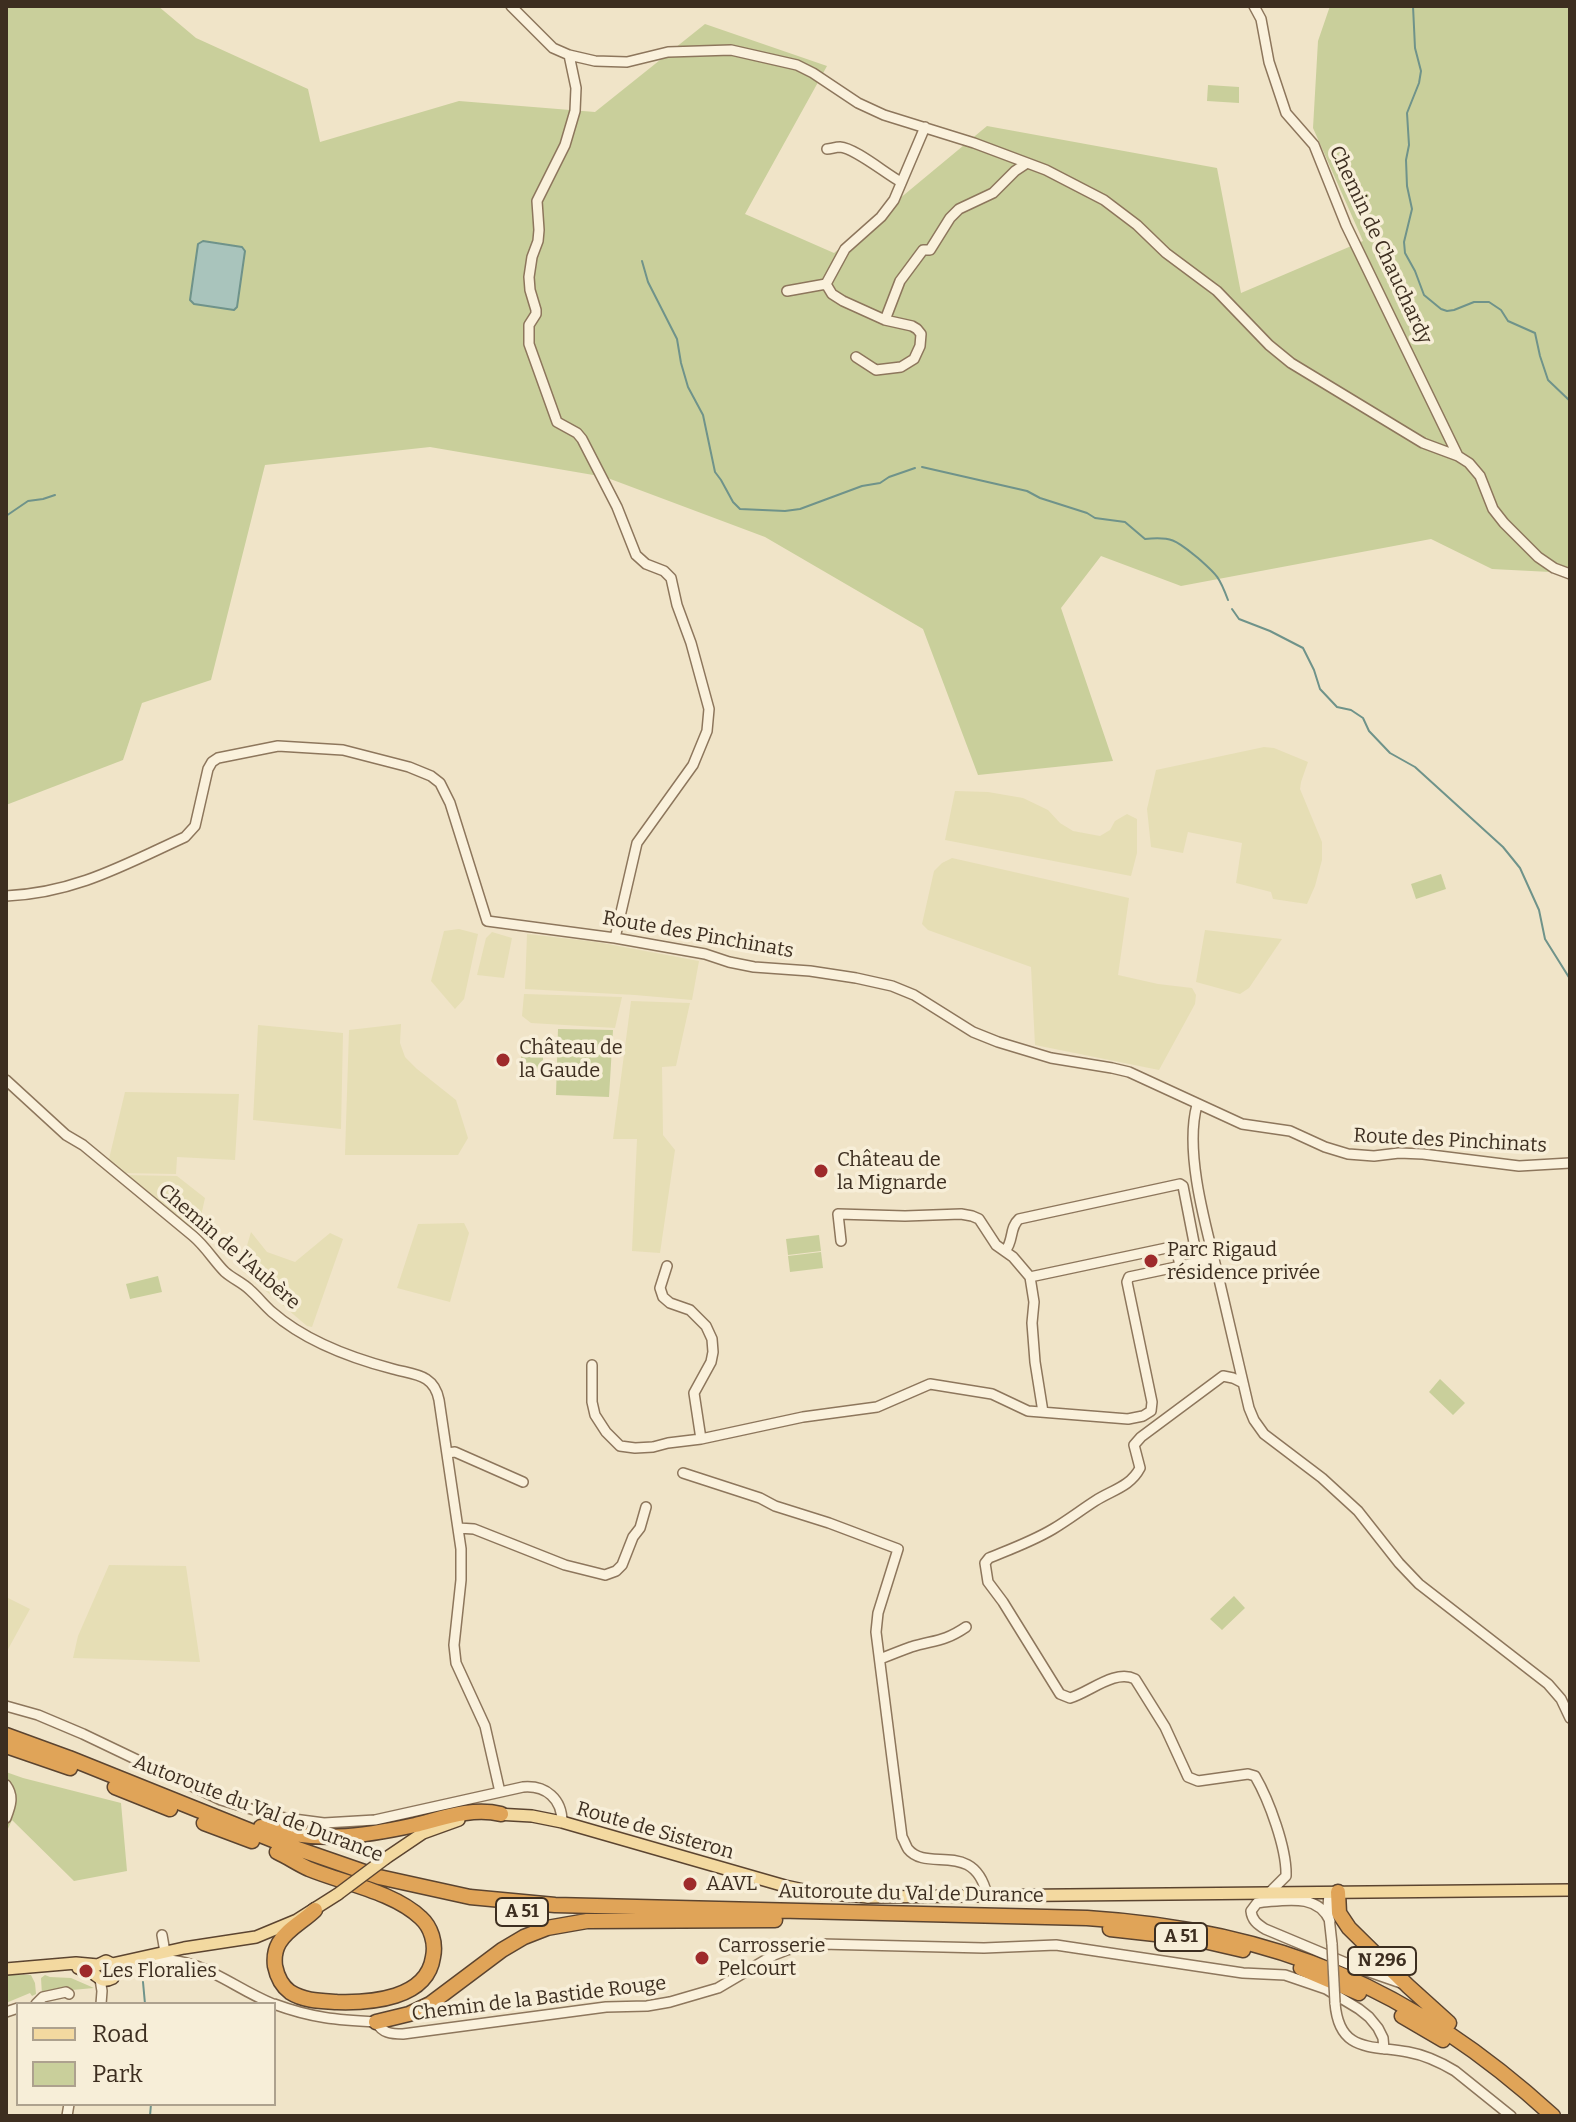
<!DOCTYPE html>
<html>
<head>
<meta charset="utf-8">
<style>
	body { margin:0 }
	#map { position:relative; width:1576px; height:2122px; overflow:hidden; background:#f0e4c8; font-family:Bitter,serif }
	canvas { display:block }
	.frame { position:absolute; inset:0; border:8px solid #3d2e20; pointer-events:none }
	.legend { position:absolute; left:16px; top:2002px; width:260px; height:104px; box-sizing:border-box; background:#f7eed8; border:2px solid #ada18e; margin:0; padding:10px 14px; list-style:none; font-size:24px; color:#3d2e20 }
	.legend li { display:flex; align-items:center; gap:16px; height:40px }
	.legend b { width:40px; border:2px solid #ada18e }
</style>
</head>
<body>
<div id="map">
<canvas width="1576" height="2122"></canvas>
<div class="frame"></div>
<ul class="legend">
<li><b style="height:10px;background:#f3d9a0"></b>Road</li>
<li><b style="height:22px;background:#c9cf9b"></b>Park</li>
</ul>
</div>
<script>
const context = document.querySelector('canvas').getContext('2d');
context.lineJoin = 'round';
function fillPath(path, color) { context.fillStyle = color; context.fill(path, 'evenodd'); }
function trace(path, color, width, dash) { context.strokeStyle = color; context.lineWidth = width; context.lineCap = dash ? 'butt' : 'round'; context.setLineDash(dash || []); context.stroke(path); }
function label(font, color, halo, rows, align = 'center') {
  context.font = font + ' Bitter,serif'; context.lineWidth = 7; context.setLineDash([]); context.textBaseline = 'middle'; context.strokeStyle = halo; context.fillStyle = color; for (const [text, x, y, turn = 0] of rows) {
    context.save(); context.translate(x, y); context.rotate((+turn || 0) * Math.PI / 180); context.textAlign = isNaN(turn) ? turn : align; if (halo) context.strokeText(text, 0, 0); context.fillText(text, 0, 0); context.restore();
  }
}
fillPath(new Path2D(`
	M1264 747 1274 748 1308 762 1301 782 1300 789 1322 842V860L1315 886 1307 904 1273 899 1271 892 1236 883 1242 843 1188 832 1183 853 1151 847 1147 809 1156 770Z
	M955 791 988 792 1023 798 1048 810 1060 823 1073 831 1100 836 1110 830 1115 821 1127 814 1137 819V853L1131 876 945 840Z
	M952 858 1129 898 1118 975 1158 984 1192 988 1196 995 1195 1004 1159 1070 1035 1045 1031 967 928 930 922 924 934 871 942 863Z
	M459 929 478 934 464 999 455 1009 431 981 444 931Z
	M1205 930 1282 939 1249 988 1240 994 1196 982Z
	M492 932 512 938 504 978 477 975 486 938Z
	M527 934 597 942 699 961 692 1000 635 995 525 989Z
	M524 994 622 997 615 1028 531 1023 522 1016Z
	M631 1001 690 1003 676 1066 662 1067 663 1135 675 1150 660 1253 632 1251 637 1139H613Z
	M401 1024 400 1043 405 1057 417 1069 456 1100 468 1138 458 1155H345L349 1030Z
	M258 1025 343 1033 341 1129 253 1120Z
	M125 1092 239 1094 235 1160 177 1157 176 1174 120 1173 109 1159Z
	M122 1175 177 1176 205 1198 197 1234Z
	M464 1223 469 1233 450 1302 397 1288 418 1224Z
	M251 1232 267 1252 295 1262 330 1233 343 1239 312 1327 307 1326 240 1269Z
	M109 1565 186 1566 200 1662 73 1658 78 1636Z
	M6 1597 30 1609 6 1653Z`), '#e6deb5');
fillPath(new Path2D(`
	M6 6H158L196 38 308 89 320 142 459 101 595 112 705 24 827 66 745 214 834 253 987 126 1217 168 1241 293 1363 241 1313 128 1318 41 1330 6H1570V573L1492 569 1431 539 1181 586 1101 556 1061 608 1113 761 978 775 923 629 765 537 605 477 430 447 265 465 211 680 142 703 123 760 6 805Z
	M1208 85 1239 87V103L1207 101Z
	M1441 874 1446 889 1416 899 1411 884Z
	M558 1029 613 1030 609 1097 556 1095Z
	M521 1049 543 1050V1072L521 1071Z
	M819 1235 821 1251 788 1255 786 1239Z
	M821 1252 823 1268 790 1272 788 1256Z
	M158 1276 162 1292 130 1299 126 1284Z
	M1440 1379 1465 1403 1453 1415 1429 1392Z
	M1234 1596 1245 1608 1222 1630 1210 1619Z
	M6 1772 23 1778 121 1803 127 1871 74 1881 12 1820 6 1833Z
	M6 1974 31 1975 35 1983 36 1994 32 1996 30 1993 6 2003Z
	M45 1975 50 1977 71 1978 94 1988 72 1990 69 1987 42 1995 41 1978Z`), '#c9cf9b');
const water = new Path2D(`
	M203 241 242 247 245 251 237 307 234 310 194 304 190 300 198 244Z`);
fillPath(water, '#a9c4bc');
trace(water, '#6f938a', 2);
trace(new Path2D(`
	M1413 6 1415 48 1421 71 1419 83 1407 113 1409 145 1406 160 1407 186 1412 209 1404 242 1405 253 1415 271 1424 295 1441 309 1447 311 1454 310 1474 302H1489L1501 310 1508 321 1535 333 1540 356 1548 380 1570 401
	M642 261 648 282 677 339 681 363 688 387 703 415 715 472 721 480 733 502 740 509 785 511 800 509 862 486 880 483 889 477 915 468
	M922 467 1027 491 1040 498 1087 513 1095 518 1125 522 1145 539C1173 536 1177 541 1198 558 1217 575 1219 576 1228 600
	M6 516 28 501 43 499 55 495
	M1232 609 1239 619 1270 631 1303 648 1314 670 1320 689 1337 707 1351 710 1363 718 1369 731 1390 753 1415 767 1503 847 1520 868 1539 910 1545 939 1570 979
	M143 1982 145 2004
	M150 2116 151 2104`), '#6f938a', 2);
const minor = new Path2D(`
	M511 6 553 48 569 55 595 61 627 62 668 52 731 50 797 65 813 73 858 103 884 115 974 143 1046 170 1104 200 1137 225 1166 253 1217 291 1269 345 1291 363 1423 443 1458 456 1469 463 1480 476 1493 509 1504 523 1538 557 1554 568 1570 574
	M1254 6 1261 19 1269 62 1286 113 1314 145 1346 225 1458 456
	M569 55 576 88 575 111 565 145 537 201 539 230 538 241 532 257 529 277 530 290 536 310V314L529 325V344L557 422 577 433 582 439 617 507 636 555 646 564 664 571 671 578 677 605 691 643 709 709 707 731 693 765 637 843 615 938
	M827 149C831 149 835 147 840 147 855 148 886 174 901 182
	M787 291 826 284
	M885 320 900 281 923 250H930L950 218 959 209 993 193 1015 171 1027 163
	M856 357 876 370 901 367 914 359 920 346 921 334 917 329 912 326 885 320 843 301 832 294 826 284 845 249 881 217 894 200 925 127
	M6 896C75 893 124 865 185 837L195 826 208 769 212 762 218 758 278 746 343 750 409 767 431 776 440 783 450 803 487 921 615 938 705 954 729 962 754 967 810 971 856 978 892 986 914 995 973 1032 998 1042 1051 1058 1112 1068 1129 1072 1242 1124 1290 1131 1325 1147 1348 1154 1374 1156 1399 1153 1423 1154 1519 1166 1570 1163
	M6 1080 66 1135 83 1145 193 1236C206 1247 214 1261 225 1272 233 1279 243 1283 250 1290 258 1297 264 1305 272 1312 305 1341 351 1358 393 1369 415 1375 434 1374 439 1400L461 1549V1580L454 1645 456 1663 485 1726 500 1792
	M1197 1105C1184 1152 1206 1227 1218 1275 1228 1319 1239 1364 1249 1408L1254 1420 1264 1434 1322 1478 1358 1511 1399 1563 1419 1584 1548 1684 1561 1699 1570 1718
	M841 1241 838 1214 905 1216 961 1214 972 1216 979 1219 996 1245 1013 1257 1030 1277
	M1005 1251C1014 1241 1009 1228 1019 1219L1180 1184 1183 1186 1198 1263
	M667 1266 660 1288 663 1297 670 1303 690 1310 706 1326 712 1339 713 1352 711 1362 694 1393 701 1439
	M592 1365V1402L595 1415 606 1432 620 1446 635 1448 653 1447 668 1443 701 1439 803 1417 877 1407 930 1384 992 1394 1028 1411 1128 1419 1143 1416 1151 1411 1152 1402 1127 1282 1129 1277 1214 1259
	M1243 1383 1233 1378 1223 1376 1141 1437 1134 1445 1140 1468C1130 1487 1112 1490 1095 1501 1081 1510 1068 1520 1053 1529 1033 1541 1011 1549 989 1558L985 1563 988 1582 1003 1602 1060 1694 1070 1698C1090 1692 1115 1669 1135 1679L1165 1727 1188 1777 1198 1781 1248 1774 1255 1776C1269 1800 1287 1849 1286 1876L1270 1892
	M1043 1412 1035 1362 1032 1323 1034 1302 1030 1277 1176 1246 1180 1266
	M447 1453 455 1452 523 1482
	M683 1473 760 1498 775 1506 829 1523 898 1549 878 1613 876 1632 902 1837C903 1838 907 1848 908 1849 927 1873 974 1839 987 1895
	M458 1528 474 1529 565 1565 605 1575 616 1571 622 1565 633 1537 640 1528 646 1507
	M880 1659C890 1655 900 1651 911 1647 934 1640 944 1642 966 1627
	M6 1706 38 1715 83 1734 221 1800 278 1817 324 1823 375 1820 523 1787C546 1785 562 1799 562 1822
	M6 1785C14 1796 11 1805 6 1818
	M1329 1892 1328 1908 1332 1944
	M1330 1921C1318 1894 1288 1900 1263 1902L1257 1903 1251 1911C1252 1920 1257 1924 1265 1929L1358 1968 1401 1983
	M162 1935 165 1952
	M151 1959C203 1957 229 1986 273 2004
	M100 1979 102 1991 101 2004
	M1335 2003C1339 2053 1371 2045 1408 2052 1425 2055 1440 2062 1455 2071L1511 2116
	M36 2004 43 1997 66 1992 69 1994
	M274 2004C312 2018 337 2020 376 2022 382 2033 391 2034 403 2034L606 2007 647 2006 670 2002 718 1988 774 1955 787 1950 799 1946 821 1944 984 1948 1056 1945 1243 1973 1285 1975 1326 1989 1359 2009 1369 2017 1378 2028 1383 2038 1384 2049
	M6 2012 18 2008
	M67 2116 69 2104`);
const major = new Path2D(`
	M496 1814 532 1816 562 1822 785 1886 818 1893 868 1897 1570 1890
	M386 1858 423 1833 459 1820
	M78 1968C83 1970 89 1971 94 1974 101 1979 103 1983 113 1978L115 1969 123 1963
	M6 1969 76 1963 98 1965 106 1961 112 1964 184 1948 256 1937 297 1920 338 1894`);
const highway = new Path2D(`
	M6 1735 69 1758 278 1842 379 1877 470 1897 555 1905 1087 1918C1276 1930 1413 1988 1553 2116
	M6 1746 70 1768
	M115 1787 170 1809
	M204 1823 252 1841
	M261 1827C315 1843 361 1837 415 1825 443 1818 472 1807 501 1814
	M277 1852C288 1857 298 1864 309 1869 343 1883 394 1892 421 1918 431 1927 436 1943 433 1957 427 1999 371 2003 337 2002 321 2001 304 2001 290 1992 282 1986 277 1976 275 1966 274 1958 275 1950 279 1943 287 1929 304 1921 315 1910
	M1338 1892 1339 1913 1349 1928 1408 1986 1449 2023
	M1110 1929 1191 1938 1243 1950
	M1301 1968 1359 1993
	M1402 2016 1443 2040
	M376 2022 409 2014 430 2004 502 1950 524 1937 547 1928 587 1921 775 1920`);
trace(minor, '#8d765c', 12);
trace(major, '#5b4430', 14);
trace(highway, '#5b4430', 17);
trace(minor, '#faf1dc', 9);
trace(major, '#f3d9a0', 11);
trace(highway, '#e0a458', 14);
const minorBridge = new Path2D(`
	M1332 1944 1335 2003`);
const majorBridge = new Path2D(`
	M338 1894 386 1858`);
trace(minorBridge, '#8d765c', 12, []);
trace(majorBridge, '#5b4430', 14, []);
trace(minorBridge, '#faf1dc', 9);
trace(majorBridge, '#f3d9a0', 11);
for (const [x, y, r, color] of [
	[503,1060,8,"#9e2a2b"],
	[821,1171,8,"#9e2a2b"],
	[1151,1261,8,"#9e2a2b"],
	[690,1884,8,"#9e2a2b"],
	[702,1958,8,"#9e2a2b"],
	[86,1971,8,"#9e2a2b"]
]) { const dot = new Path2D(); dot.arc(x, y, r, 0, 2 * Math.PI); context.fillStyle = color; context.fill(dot); trace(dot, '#f7eed8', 3); }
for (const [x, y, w] of [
	[522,1912,52],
	[1181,1937,52],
	[1382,1961,68]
]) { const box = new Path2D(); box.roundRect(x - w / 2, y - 14, w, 28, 6); context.fillStyle = '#f7eed8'; context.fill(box); trace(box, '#3d2e20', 2); }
label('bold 18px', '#3d2e20', null, [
	["A 51",522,1912],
	["A 51",1181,1937],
	["N 296",1382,1961]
]);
label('20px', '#3d2e20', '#f7eed8', [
	["Chemin de Chauchardy",1380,245,65],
	["Route des Pinchinats",698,935,10],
	["Route des Pinchinats",1450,1141,3],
	["Chemin de l'Aubère",229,1247,41],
	["Autoroute du Val de Durance",258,1809,21],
	["Route de Sisteron",655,1831,16],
	["Autoroute du Val de Durance",911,1894,1],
	["Chemin de la Bastide Rouge",539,1999,-7]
]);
label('20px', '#3d2e20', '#f7eed8', [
	["Château de",519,1048],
	["la Gaude",519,1071],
	["Château de",837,1160],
	["la Mignarde",837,1183],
	["Parc Rigaud",1167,1250],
	["résidence privée",1167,1273],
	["AAVL",706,1884],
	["Carrosserie",718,1946],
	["Pelcourt",718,1969],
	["Les Floralies",102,1971]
], 'left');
</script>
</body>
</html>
